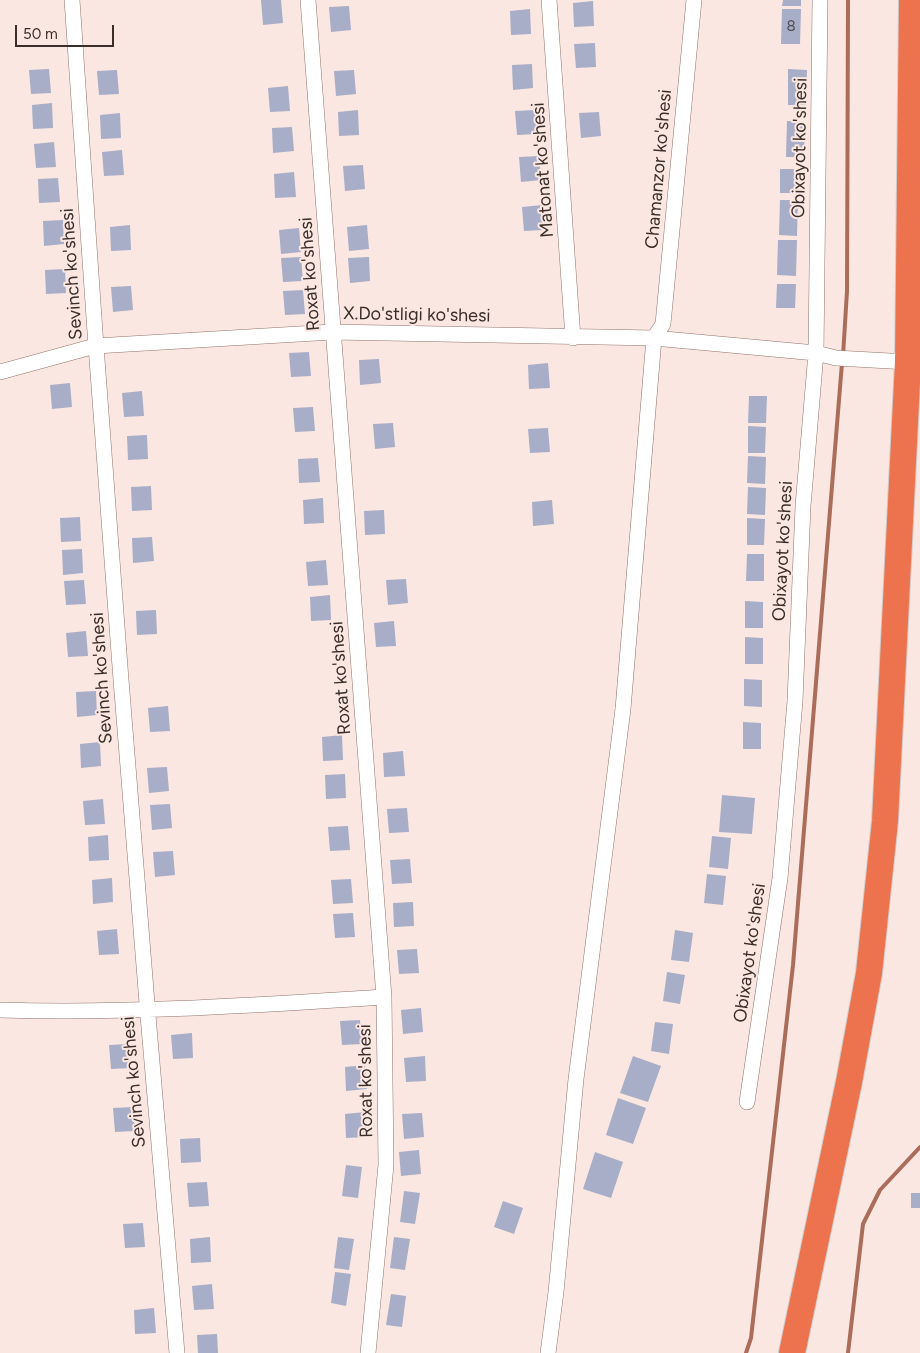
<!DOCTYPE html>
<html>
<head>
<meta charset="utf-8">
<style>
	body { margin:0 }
	#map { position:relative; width:920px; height:1353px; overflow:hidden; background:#fbe7e1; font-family:Figtree,sans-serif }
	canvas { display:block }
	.scale { position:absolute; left:15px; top:25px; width:99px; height:22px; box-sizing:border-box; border:2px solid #3a2e2a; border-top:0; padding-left:6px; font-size:15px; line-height:18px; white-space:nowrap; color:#3a2e2a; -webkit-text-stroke:4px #fbe7e1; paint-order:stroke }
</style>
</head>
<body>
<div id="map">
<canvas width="920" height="1353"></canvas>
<div class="scale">50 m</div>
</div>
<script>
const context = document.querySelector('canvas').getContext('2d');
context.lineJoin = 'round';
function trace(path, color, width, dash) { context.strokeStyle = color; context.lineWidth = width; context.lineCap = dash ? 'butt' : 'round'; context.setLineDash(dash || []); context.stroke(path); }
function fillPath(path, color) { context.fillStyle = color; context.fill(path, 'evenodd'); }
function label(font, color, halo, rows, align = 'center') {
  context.font = font + ' Figtree,sans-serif'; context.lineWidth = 4; context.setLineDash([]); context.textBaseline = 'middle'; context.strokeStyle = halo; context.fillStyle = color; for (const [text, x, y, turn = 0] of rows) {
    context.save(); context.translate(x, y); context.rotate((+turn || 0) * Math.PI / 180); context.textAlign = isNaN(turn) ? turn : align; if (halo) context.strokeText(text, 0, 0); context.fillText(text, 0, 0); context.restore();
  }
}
trace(new Path2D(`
	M843 356 847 291 848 0
	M746 1353 751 1338 793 965 842 363
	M848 1353 863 1224 880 1190 920 1147`), '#ab6d5a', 4);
fillPath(new Path2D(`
	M261 0H281L283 23 263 25Z
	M783 0H801V6H782Z
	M593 1 594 26 574 27 573 3Z
	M349 6 351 30 331 32 329 7Z
	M530 9 531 34 511 35 510 11Z
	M782 9H801L800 44H781Z
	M595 43 596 67 576 68 574 44Z
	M532 64 533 88 513 90 512 65Z
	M49 69 51 93 31 94 29 70Z
	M788 69 807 70 806 105H788Z
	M117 70 119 94 99 95 97 71Z
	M354 70 356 94 336 96 334 71Z
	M288 86 290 111 270 112 268 88Z
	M52 103 53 128 33 129 32 105Z
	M358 110 359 135 339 136 338 112Z
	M535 110 537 134 517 135 515 111Z
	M599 112 601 136 581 138 579 113Z
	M120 113 121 138 101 139 100 115Z
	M787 121 805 122 804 157H786Z
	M292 127 294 151 273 153 272 128Z
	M54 142 56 167 36 168 34 144Z
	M122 150 124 175 104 176 102 152Z
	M539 156 541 180 521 182 519 157Z
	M363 165 365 189 345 191 343 166Z
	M780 169H799L798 193H780Z
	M294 172 296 197 275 198 274 174Z
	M58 178 60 202 39 203 38 179Z
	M780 200H798L797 236 779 235Z
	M542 205 544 230 524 231 522 207Z
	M63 220 64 244 44 246 43 221Z
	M130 225 131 250 111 251 110 227Z
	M367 225 369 249 349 251 347 227Z
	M299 228 301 252 281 254 279 230Z
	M778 240H797L796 276 777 275Z
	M301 257 303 281 283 282 281 258Z
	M369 257 370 281 350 283 348 258Z
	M65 269 66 293 46 294 45 270Z
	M777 284H796L795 308H776Z
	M131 286 133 310 113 312 111 287Z
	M303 290 305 314 285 315 283 291Z
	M309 352 311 376 291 377 289 353Z
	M379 359 381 383 360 385 359 360Z
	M548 363 550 388 529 389 528 365Z
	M70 383 72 407 52 409 50 385Z
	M142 391 144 416 124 417 122 393Z
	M749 396H767L766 423H748Z
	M313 407 315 431 295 432 293 408Z
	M393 423 395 447 375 449 373 424Z
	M748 426 766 427 765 453H748Z
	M548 428 550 452 530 453 528 429Z
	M147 435 148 459 128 460 127 436Z
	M748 456 766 457 765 484 747 483Z
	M318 458 320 482 299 483 298 459Z
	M151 486 152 510 132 511 131 487Z
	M748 487 766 488 765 515 747 514Z
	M323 498 324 523 304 524 303 500Z
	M552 500 554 524 533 526 532 502Z
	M384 510 385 534 365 535 364 511Z
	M80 517 81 541 61 542 60 518Z
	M747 518 765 519 764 545H747Z
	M152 537 154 561 133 563 132 538Z
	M82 549 83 573 63 575 62 550Z
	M747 554H764V581H746Z
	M326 560 328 585 308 586 306 562Z
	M406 579 408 603 388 605 386 580Z
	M84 580 86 604 66 605 64 581Z
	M330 595 331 620 311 621 310 597Z
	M745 601 763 602V628H745Z
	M156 610 157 634 137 635 136 611Z
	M394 621 396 646 376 647 374 623Z
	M86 631 88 656 68 657 66 633Z
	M745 637 763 638V664H745Z
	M744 679 762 680V707L744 706Z
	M96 691 97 715 77 717 76 692Z
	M168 706 170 731 150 732 148 708Z
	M743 722 761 723V749H743Z
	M342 735 343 760 323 761 322 737Z
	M100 742 101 766 81 768 80 744Z
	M403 751 405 776 384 777 383 753Z
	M167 767 169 791 149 793 147 768Z
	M345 774 346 798 326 799 325 775Z
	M722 795 755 798 752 834 719 832Z
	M103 799 105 824 85 825 83 801Z
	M170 804 172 828 152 830 150 805Z
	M407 808 409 832 389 833 387 809Z
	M348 826 350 850 330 851 328 827Z
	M108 835 109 860 89 861 88 837Z
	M712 836 731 838 728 869 709 867Z
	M173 851 175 875 155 877 153 852Z
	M410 859 412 883 392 884 390 860Z
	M707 874 726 876 723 905 704 903Z
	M112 878 113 902 93 904 92 880Z
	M351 879 353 903 333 904 331 880Z
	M413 902 414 926 394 927 393 903Z
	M353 913 355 937 335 938 333 914Z
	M117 929 119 954 99 955 97 931Z
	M675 930 693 933 689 962 671 960Z
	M417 949 419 973 399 974 397 950Z
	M667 972 685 975 680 1004 663 1001Z
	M421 1008 423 1032 403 1034 401 1010Z
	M360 1020 362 1044 342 1045 340 1021Z
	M655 1022 673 1024 669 1054 651 1051Z
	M192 1033 193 1058 173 1059 171 1035Z
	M129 1044 131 1068 111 1069 109 1045Z
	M425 1056 426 1081 406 1082 404 1058Z
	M633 1056 661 1066 648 1102 620 1093Z
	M365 1065 367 1089 346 1091 345 1067Z
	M618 1098 646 1108 633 1144 606 1135Z
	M133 1107 135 1131 115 1132 113 1108Z
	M365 1112 367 1137 346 1138 345 1114Z
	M422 1113 424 1137 404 1139 402 1114Z
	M200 1138 201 1162 181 1163 180 1139Z
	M419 1150 421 1174 401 1176 399 1152Z
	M595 1152 623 1162 611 1198 583 1189Z
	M346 1165 362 1167 358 1198 342 1196Z
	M207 1182 209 1206 189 1207 187 1183Z
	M404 1191 420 1193 415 1224 400 1222Z
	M911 1193H920V1208H911Z
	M503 1201 523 1208 514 1234 494 1227Z
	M143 1223 145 1247 125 1248 123 1224Z
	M210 1237 211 1262 191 1263 190 1239Z
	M338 1237 354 1239 349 1270 334 1268Z
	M394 1237 410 1239 405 1270 390 1268Z
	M335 1272 351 1274 346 1306 331 1303Z
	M212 1284 214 1309 194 1310 192 1286Z
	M391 1294 406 1296 402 1327 386 1325Z
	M154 1308 156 1333 135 1334 134 1310Z
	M217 1334 218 1353H198L197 1335Z`), '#a8adc8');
const street = new Path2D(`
	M72 0C102 451 137 902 177 1353
	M308 0 384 997 386 1165 368 1353
	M549 0 573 338
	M0 372 95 346 333 332 654 338 816 353 836 358 908 362
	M0 1010C128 1014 256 1005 384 997
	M747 1102 780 878 795 701 803 506 816 353 820 0
	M548 1353 556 1292 576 1079 623 709 654 338 663 324 694 0`);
const highway = new Path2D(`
	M792 1353 849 1082 869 973 885 821 908 362 912 0`);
trace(street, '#8f736a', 16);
trace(highway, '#d0cdcc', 28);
trace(street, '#fff', 15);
trace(highway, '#ec734e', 26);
label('15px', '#564e52', null, [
	["8",791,27]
]);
label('18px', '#3a2e2a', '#fbe7e1', [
	["Obixayot ko'shesi",800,148,-89],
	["Chamanzor ko'shesi",659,169,-85],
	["Matonat ko'shesi",543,170,-94],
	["Sevinch ko'shesi",72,274,-94],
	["Roxat ko'shesi",310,274,-94],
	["X.Do'stligi ko'shesi",417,315,1],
	["Obixayot ko'shesi",783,551,-87],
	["Sevinch ko'shesi",102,678,-94],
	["Roxat ko'shesi",341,678,-94],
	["Obixayot ko'shesi",750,953,-82],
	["Roxat ko'shesi",366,1081,-91],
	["Sevinch ko'shesi",134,1082,-95]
]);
</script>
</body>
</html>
